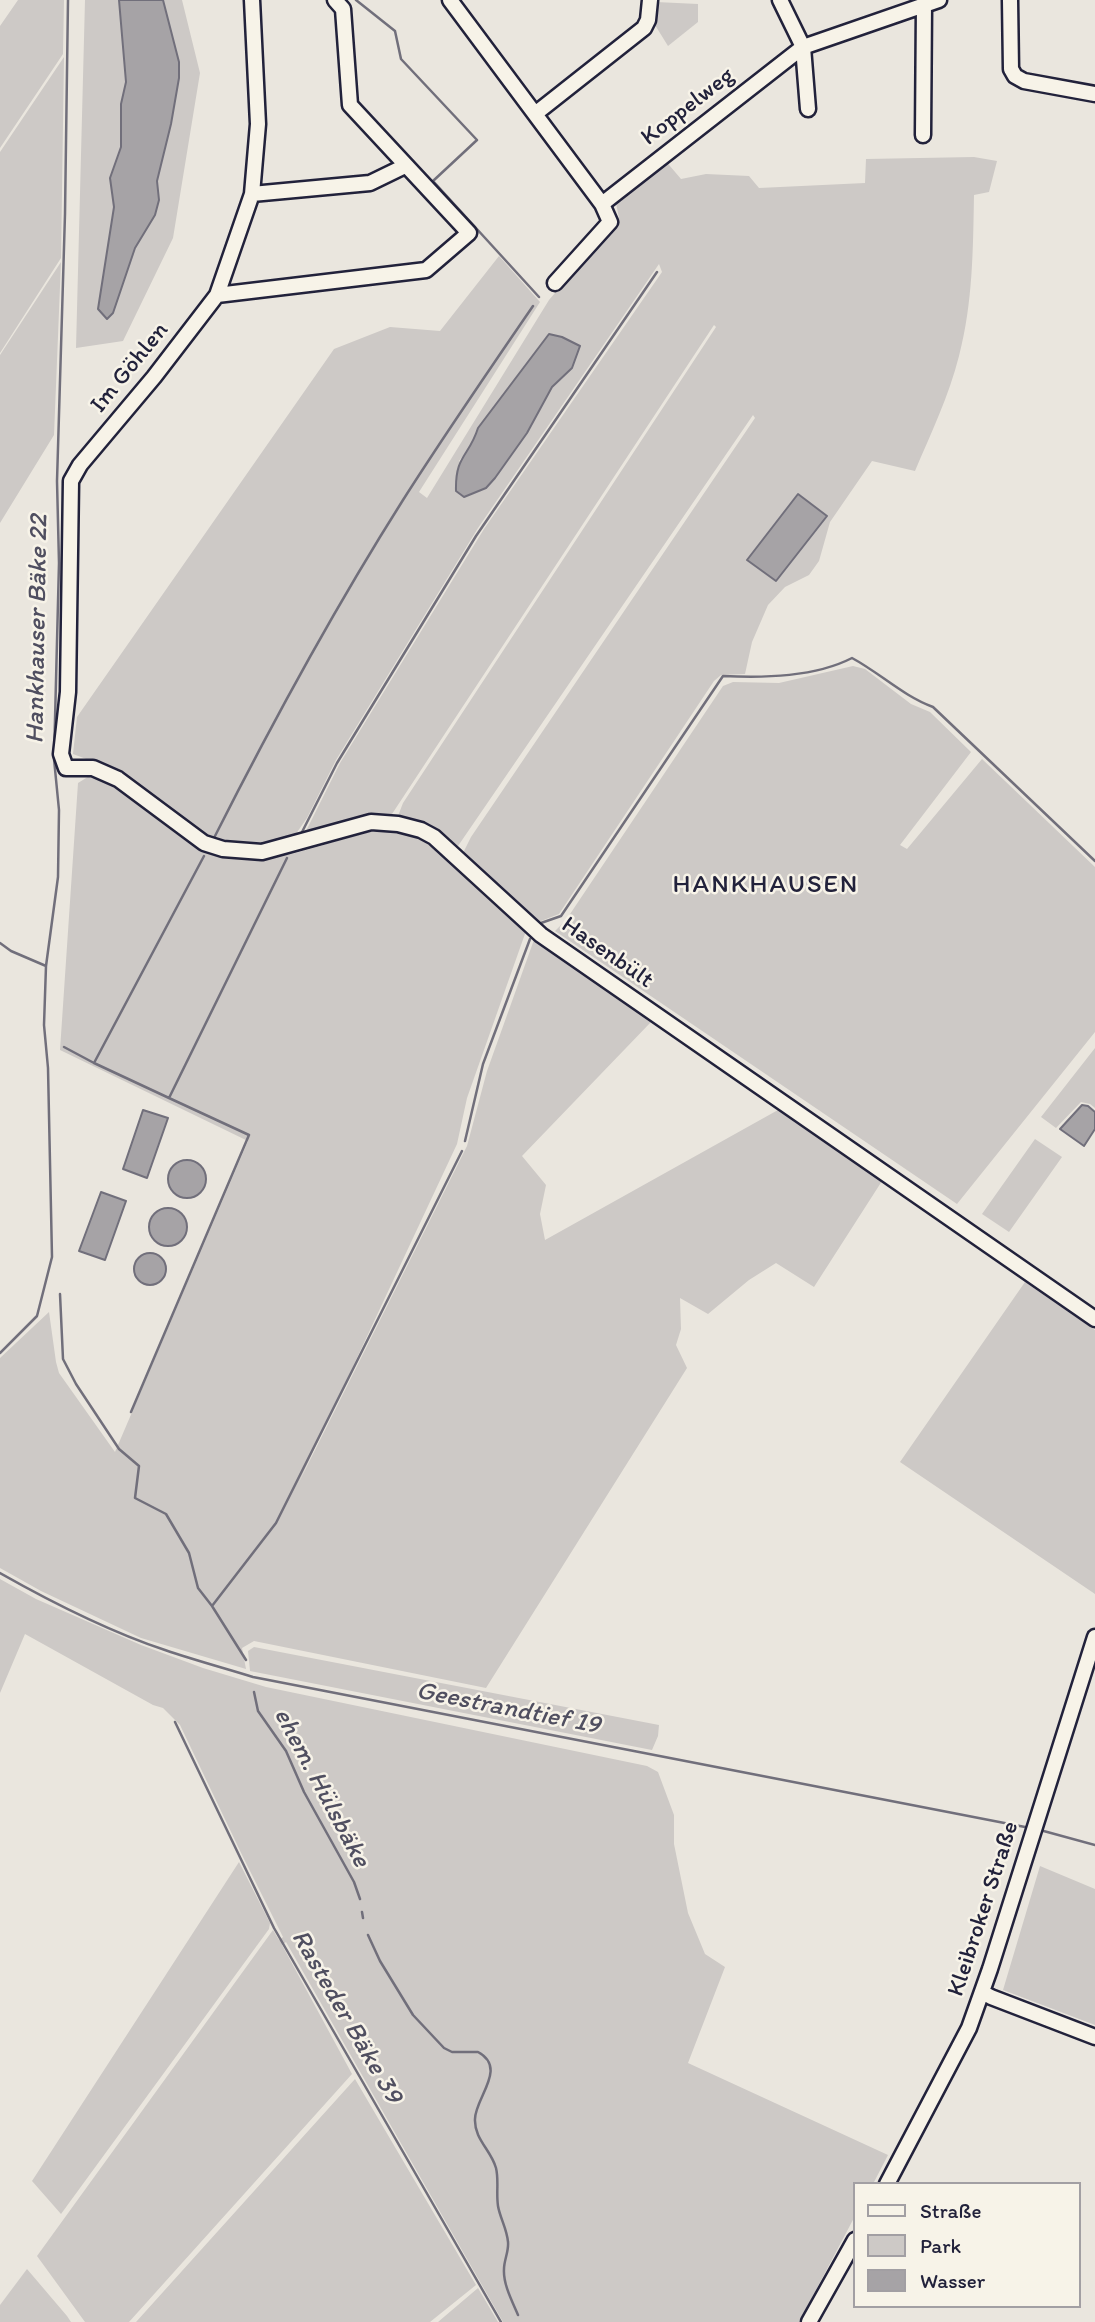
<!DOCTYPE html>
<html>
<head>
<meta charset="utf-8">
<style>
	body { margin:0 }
	#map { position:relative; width:1095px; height:2322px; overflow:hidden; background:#eae6de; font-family:Itim,sans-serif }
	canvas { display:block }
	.legend { position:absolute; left:853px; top:2182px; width:228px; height:126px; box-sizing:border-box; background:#f7f3e8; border:2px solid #a29fa3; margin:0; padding:9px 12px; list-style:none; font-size:21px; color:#22223b }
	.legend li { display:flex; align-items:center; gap:14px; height:35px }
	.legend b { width:35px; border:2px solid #a29fa3 }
</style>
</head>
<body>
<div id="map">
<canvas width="1095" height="2322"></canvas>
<ul class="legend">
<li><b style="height:9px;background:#f7f3e8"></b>Straße</li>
<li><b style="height:19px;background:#cdc9c6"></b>Park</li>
<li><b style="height:19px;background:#a6a3a6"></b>Wasser</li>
</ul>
</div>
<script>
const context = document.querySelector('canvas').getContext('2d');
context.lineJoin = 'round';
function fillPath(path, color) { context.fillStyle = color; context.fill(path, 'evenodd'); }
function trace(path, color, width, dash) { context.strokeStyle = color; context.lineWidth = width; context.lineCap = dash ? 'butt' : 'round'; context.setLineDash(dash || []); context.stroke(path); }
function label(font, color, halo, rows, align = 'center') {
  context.font = font + ' Itim,sans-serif'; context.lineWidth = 5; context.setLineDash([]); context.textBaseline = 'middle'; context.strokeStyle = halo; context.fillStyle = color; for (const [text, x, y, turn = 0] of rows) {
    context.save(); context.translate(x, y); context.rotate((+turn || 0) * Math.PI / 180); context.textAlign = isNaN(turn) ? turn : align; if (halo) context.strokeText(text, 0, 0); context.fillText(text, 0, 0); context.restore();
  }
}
fillPath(new Path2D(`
	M18 0H64L63 54 0 148V26Z
	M85 0H119L126 82 121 104V147L110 178 114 207 98 309 113 313 135 248 155 215 159 200 157 181 171 124 179 78V62L163 0H182L200 73 173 238 123 341 76 348Z
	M656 2 698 4V22L668 46 655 25Z
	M64 57 61 258 0 353V152Z
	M974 157 997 161 989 192 974 195C973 249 973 303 959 356 949 396 931 433 915 471L872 461 830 522 819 561 809 575 785 587 768 605 752 642 745 674 721 675 714 681 559 914 536 923 463 853 471 837 755 418 753 415 458 846 430 824 398 816 403 803 716 327 714 325 392 814 370 816 304 835 340 763 484 529 662 272 659 264 478 528 336 760 307 818 293 838 253 847 208 839 113 769 73 754 77 717 334 349 390 327 440 331 499 256 540 302 419 492 427 498 549 300 619 218 616 203 664 159 681 179 706 174 749 176 759 188 865 183 866 159ZM549 334 572 368 552 387 527 433 495 478 459 461 475 440 478 428Z
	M61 262 54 435 0 523V355Z
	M853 666 865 669 911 704 930 712 971 752 900 845 907 849 982 759 1095 867V1032L957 1204 555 931 566 920 723 686 733 682 779 683Z
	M91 775 121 788 214 855 243 859 292 854 369 832 402 831 414 835 449 859 526 931 467 1098 457 1144 297 1486 467 1146 487 1071 535 937 651 1022 522 1156 546 1185 540 1214 545 1240 778 1110 882 1181 814 1287 776 1263 749 1280 708 1314 680 1298 681 1329 676 1345 687 1368 486 1688 254 1641 242 1648 246 1669 141 1638 41 1591 0 1568V1358L49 1312 56 1362 59 1373 115 1452 248 1141 60 1050 78 783Z
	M1095 1048V1108L1090 1104 1081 1102 1056 1128 1041 1117Z
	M1035 1139 1062 1157 1009 1232 982 1214Z
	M1025 1282 1095 1330V1594L900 1462Z
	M0 1579 36 1599 141 1645 203 1668 266 1687 647 1766 658 1772 674 1815V1844L688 1913 705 1954 725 1967 688 2063 888 2155 873 2184H855V2216L799 2322H503L286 1942 282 1945 352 2074 129 2322H85L37 2256 273 1930 279 1940 283 1937 243 1857 180 1725 163 1708 153 1705 25 1634 0 1693Z
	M254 1647 659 1725 658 1736 652 1750 250 1671 248 1651Z
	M239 1862 270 1923 269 1929 61 2214 32 2181Z
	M1040 1866 1095 1889V2025L1003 1990Z
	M355 2079 476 2285 430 2322H136Z
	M27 2269 67 2316 71 2322H0V2305Z
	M478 2288 498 2322H438Z`), '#cdc9c6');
const water = new Path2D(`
	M119 0H163L179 62V78L171 124 157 181 159 200 155 215 135 248 113 313 107 319 98 309 114 207 110 178 121 147V104L126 82Z
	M549 334 562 337 580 346 572 368 552 387 527 433 495 478 486 488 464 497 456 491C455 455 469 457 478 428Z
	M798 494 827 516 776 581 747 560Z
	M1082 1105 1088 1106 1095 1112V1129L1084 1146 1060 1129Z
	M143 1110 168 1118 147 1178 123 1169Z
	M168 1179a19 19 0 1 1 38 0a19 19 0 1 1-38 0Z
	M101 1192 126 1201 105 1260 79 1251Z
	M149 1227a19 19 0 1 1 38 0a19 19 0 1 1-38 0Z
	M134 1269a16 16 0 1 1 32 0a16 16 0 1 1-32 0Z`);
fillPath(water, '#a6a3a6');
trace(water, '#716f7b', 2);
trace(new Path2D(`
	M356 0 395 31 401 59 477 140 433 181 539 297
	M300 836 337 763 476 536 657 272
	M214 838C272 723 334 609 403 500 445 434 489 370 533 306
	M541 923 561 916 723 676C765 678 815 677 852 658 880 673 903 696 933 707L1095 861
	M0 943 11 951 46 966
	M64 1047 94 1063 204 856
	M94 1063 169 1098 287 858
	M465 1141 483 1064 530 939
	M60 1294 63 1359 76 1384 119 1449 139 1466 135 1498 166 1514 189 1553 198 1588 212 1606 246 1660
	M0 1353 37 1316 52 1257 48 1068 44 1025 46 966 58 877 59 810 54 759 59 563 57 481 65 214 68 0
	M131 1412 249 1135 169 1098
	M0 1573C53 1603 108 1631 165 1650 194 1660 224 1668 253 1677L1025 1827
	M212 1606 276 1523 462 1151
	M254 1692 258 1711 286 1751 304 1792 354 1882 360 1899
	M175 1722 274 1928 501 2322
	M1040 1830 1095 1845
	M362 1912 363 1918
	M368 1935 380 1961 413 2015 444 2048 452 2052H478C508 2068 475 2098 475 2119 474 2139 491 2150 496 2168 499 2180 496 2193 498 2206 500 2218 507 2229 508 2242 509 2251 504 2260 504 2269 503 2284 512 2301 518 2315`), '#716f7b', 2.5);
const minor = new Path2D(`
	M252 0 258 124 252 194 217 295 154 377 80 465 71 481 68 692 61 754 66 768H93L118 779 204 843 223 849 262 852 371 822 398 824 421 830 434 837 541 935 1095 1319
	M450 0 602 204 803 47 808 109
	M780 0 803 47 939 0
	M1010 0 1011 69 1015 76 1024 81 1095 94
	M535 114 644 28 648 20 650 0
	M923 135 924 5
	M252 194 370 183 405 166
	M555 283 610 222 602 204
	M217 295 426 270 469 233 350 105 343 9 335 0
	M982 1992 991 1997 1095 2037
	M887 2184 969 2028 990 1969 1095 1637
	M809 2322 855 2240`);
trace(minor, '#22223b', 19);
trace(minor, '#f7f3e8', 14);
label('24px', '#22223b', '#f7f3e8', [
	["Koppelweg",688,107,-38],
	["Im Göhlen",130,368,-51],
	["Hasenbült",607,953,35],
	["Kleibroker Straße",984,1909,-72]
]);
label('italic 26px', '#504f60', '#f7f3e8', [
	["Hankhauser Bäke 22",38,629,-89],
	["Geestrandtief 19",508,1709,11],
	["ehem. Hülsbäke",321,1788,62],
	["Rasteder Bäke 39",346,2017,60]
]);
context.letterSpacing = '2px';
label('26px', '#22223b', '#f7f3e8', [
	["HANKHAUSEN",766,885]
]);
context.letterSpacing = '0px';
</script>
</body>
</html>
